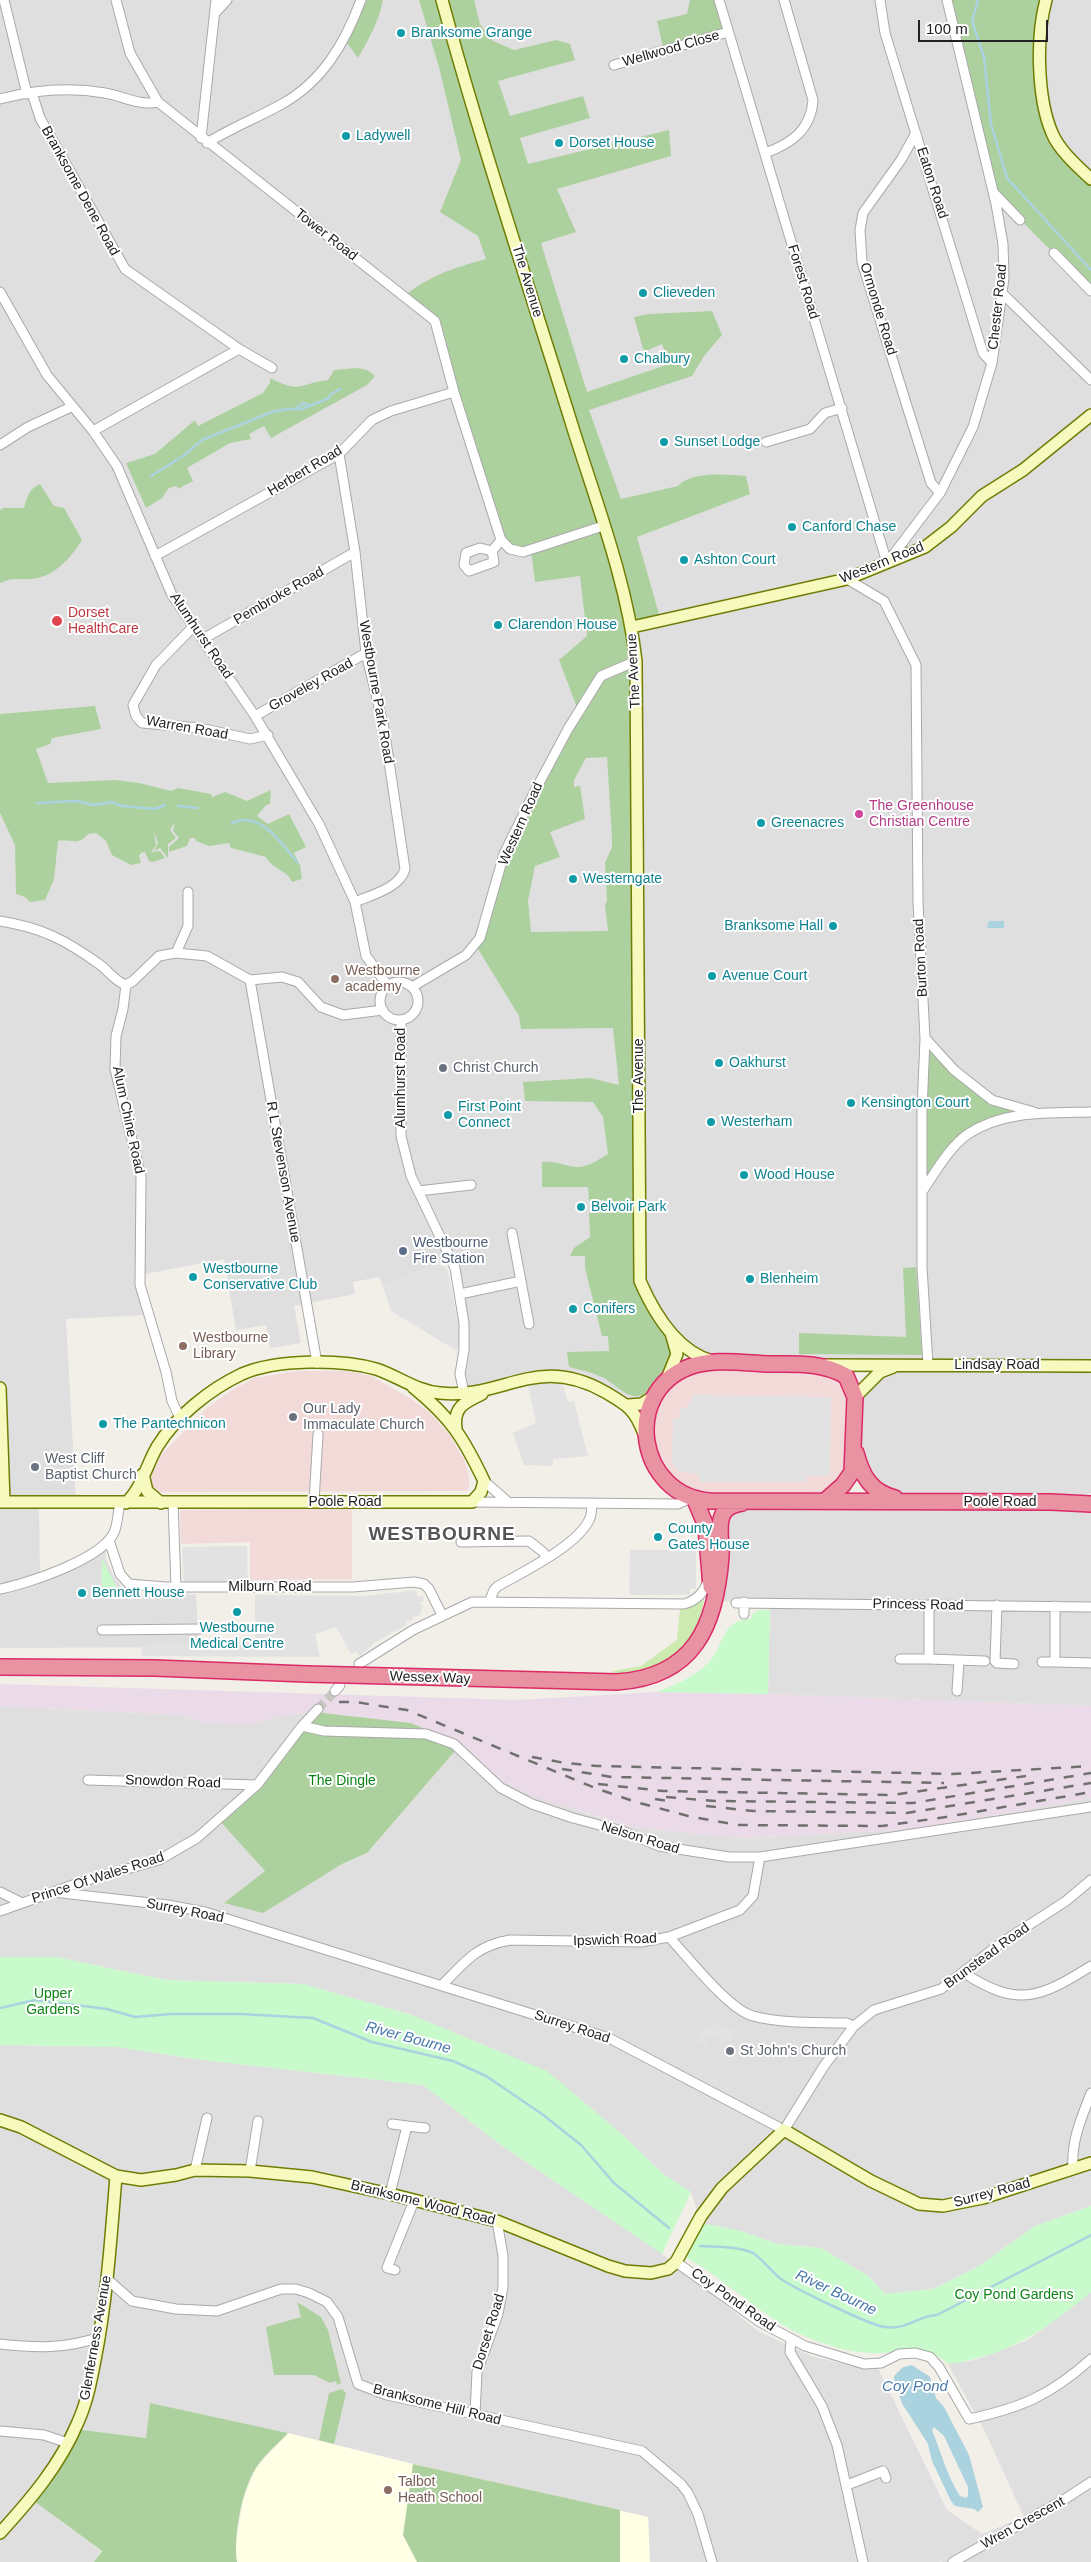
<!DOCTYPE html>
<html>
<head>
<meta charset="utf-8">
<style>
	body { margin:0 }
	#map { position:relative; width:1091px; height:2562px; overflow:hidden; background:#f2efe9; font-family:Helvetica,sans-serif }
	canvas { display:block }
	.scale { position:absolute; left:918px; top:20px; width:130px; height:22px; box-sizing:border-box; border:2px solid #222; border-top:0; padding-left:6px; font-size:15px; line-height:18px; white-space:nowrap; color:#222; -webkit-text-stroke:4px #fff; paint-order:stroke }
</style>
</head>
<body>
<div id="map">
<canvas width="1091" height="2562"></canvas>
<div class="scale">100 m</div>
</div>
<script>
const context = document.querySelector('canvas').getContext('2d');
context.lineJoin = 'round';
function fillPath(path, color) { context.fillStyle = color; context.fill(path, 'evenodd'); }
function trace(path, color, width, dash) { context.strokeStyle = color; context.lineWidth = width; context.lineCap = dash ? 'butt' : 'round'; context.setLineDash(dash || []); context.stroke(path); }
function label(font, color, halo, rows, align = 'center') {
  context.font = font + ' Helvetica,sans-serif'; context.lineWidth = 4; context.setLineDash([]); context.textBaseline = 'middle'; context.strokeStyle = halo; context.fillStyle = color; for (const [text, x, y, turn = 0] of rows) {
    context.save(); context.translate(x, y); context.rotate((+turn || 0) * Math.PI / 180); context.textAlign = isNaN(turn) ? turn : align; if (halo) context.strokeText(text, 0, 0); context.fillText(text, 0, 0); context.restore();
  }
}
fillPath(new Path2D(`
	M0 0H947L1091 291V1493L1053 1501 1091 1504V1706L768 1694 770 1603H736L714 1599 729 1507 907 1502 861 1470 855 1397 889 1368 718 1362 676 1347 665 1384 635 1405 567 1377 464 1393V1350L450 1259 383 1286 379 1277 353 1282 355 1294 294 1306 301 1343 270 1348 266 1325 236 1330 224 1259 140 1275 147 1315 66 1319 76 1503 39 1502 40 1579 109 1540 105 1557 114 1577 125 1592 143 1596 196 1594 199 1647 0 1648Z
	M1046 0H1091V179L1063 150 1046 115 1041 35Z
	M0 1706 182 1715 206 1723 252 1724 279 1716 315 1712 265 1871 225 1903 342 1864 367 1853 461 1744 504 1782 582 1812 634 1827 686 1833 745 1838 917 1829 1091 1798V2206L1035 2226 979 2266 933 2289 885 2294 868 2276 821 2248 777 2244 741 2231 701 2223 691 2192 662 2173 624 2136 547 2072 409 2014 303 1984 166 1980 56 1957H0Z
	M0 2045 117 2047 203 2060 423 2085 501 2145 656 2249 758 2331 811 2356 857 2367 878 2368 947 2510 982 2534 1024 2517 986 2434 948 2364 975 2360 1028 2340 1091 2292V2562H940L959 2549 939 2562H650L648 2517 413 2464 288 2433 150 2403 146 2438 75 2429 31 2499 101 2551 94 2562H0Z`), '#e0dfdf');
fillPath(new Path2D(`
	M718 1362 846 1376 852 1472 836 1493 710 1501 663 1476 647 1415 665 1384Z
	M298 1371H348L371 1376 410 1398 429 1412 452 1438 464 1460 469 1476V1488L465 1491 158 1492 151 1487 150 1477 163 1453 208 1407 229 1392 254 1378Z
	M352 1509V1579L250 1580V1542L181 1544 180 1512 183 1510Z`), '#f2dad9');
fillPath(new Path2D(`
	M0 1684 517 1700 657 1692 768 1694 1091 1706V1798L917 1829 745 1838 686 1833 634 1827 531 1796 504 1782 461 1744 411 1723 315 1712 279 1716 252 1724 206 1723 182 1715 0 1706Z`), '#ebdbe8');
fillPath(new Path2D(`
	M288 2433 413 2464 648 2517 650 2562H237L235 2551 243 2500 256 2468Z`), '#ffffe5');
fillPath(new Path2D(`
	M704 1596C703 1621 687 1653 664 1665 648 1673 629 1675 611 1679L613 1671 641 1666 677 1640 680 1609Z`), '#cdebb0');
fillPath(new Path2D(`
	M361 0H383C379 21 369 39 358 58L344 39Z
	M419 0H474L480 24 493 41 514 50 556 40 570 44 575 60 498 81 510 116 583 96 590 118 520 138 528 164 669 130 671 156 557 189 576 232 541 243 587 392 669 364 662 344 644 352 634 317 649 314 712 311 722 335 704 356 692 376 589 410 621 499 678 486C693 470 727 475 746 476L750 494 637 537 661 621 632 627 640 1281C656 1310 687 1356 658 1386 652 1392 643 1397 634 1396 623 1395 613 1382 602 1377 591 1372 580 1370 569 1367L567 1352 609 1351 608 1336H602L585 1268V1256H570L574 1248 590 1237 589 1213 604 1212V1200L589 1201 588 1187H542V1162C554 1161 559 1164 570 1166 584 1170 596 1161 608 1154L603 1117 593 1102 525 1101 523 1082 590 1078 619 1085 613 1028 521 1029 519 1016 475 944 504 854 579 713 559 660 587 636 580 576 535 582 531 550 523 552 501 540 435 321 404 296C431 275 453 268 486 259L478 236 440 212 461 160 439 67ZM607 757 612 838V847L605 863 607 901 605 905 608 931 531 932 528 901 535 866 560 857 550 832 585 819 580 786 574 787V780L586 758Z
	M690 0H719L728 32 664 51 657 21 687 14Z
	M947 0H1046L1040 62 1052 134 1091 179V291L994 193Z
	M357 368 367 370 375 376 367 385 271 438 264 426 249 434 251 439 230 443 187 468 193 481 178 489 177 486 169 488 162 498 146 508 126 463 155 454 195 420 198 426 263 393 270 383V378C302 394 297 384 328 380L334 370Z
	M40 484 54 506 64 508 82 540C71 558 53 578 31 579 16 580 15 577 0 583V510L4 508H24C28 496 28 490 40 484Z
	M95 706 101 729 52 738 50 744 36 749 48 783 115 780 139 783 171 791 178 788 211 794 212 797 225 792 247 801 271 790 270 804 266 805 257 816 268 824 289 814 306 847 294 853 300 865 302 879 292 882C287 870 272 869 266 857L231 848 229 843 209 846 196 841 195 838H190L187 846 169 852V847L179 838 173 831 175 822 170 830 176 838 168 844V858L160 848 154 851 158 843 154 832 156 846 151 852 160 851 165 858 153 862 149 861 145 852 141 853 139 856 141 863 131 865 112 855 106 841 96 833 88 834C79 846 71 839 58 841L54 879 45 900 30 902 25 897 16 894 15 845 0 813V714Z
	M925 1038 992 1100 1034 1113 966 1135 922 1192Z
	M916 1267 922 1355 799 1354V1333L906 1337 903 1268Z
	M315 1712 411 1723 461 1744 367 1853 342 1864 263 1913 224 1903 265 1871 218 1819 257 1785Z
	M297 2302 321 2317 328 2330 341 2383 337 2385 336 2381 330 2383 314 2375H274L266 2327 301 2317Z
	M342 2389 346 2393 334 2444 319 2440 329 2393Z
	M150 2403 288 2433C278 2444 264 2455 256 2468 242 2489 233 2537 237 2562H94L102 2551 31 2499 75 2429 146 2438Z
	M413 2464 620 2510V2562H417L403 2535Z`), '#add19e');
fillPath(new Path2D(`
	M102 1559 116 1586 125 1596H102Z
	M759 1610H770L768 1694 657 1692C675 1685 694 1677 708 1663 726 1644 720 1620 751 1619L753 1613Z
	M0 1957H56L166 1980 303 1984 409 2014 547 2071 624 2136 662 2173 691 2192 662 2254 501 2145 423 2085 203 2060 117 2047 0 2045Z
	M1091 2206V2292C1044 2331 1010 2355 948 2364 921 2339 900 2356 869 2353 851 2352 834 2347 817 2341 767 2324 731 2282 685 2257L701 2223 741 2231 777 2244 821 2248 868 2276 885 2294 933 2289 979 2266 1035 2226Z`), '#c8facc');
fillPath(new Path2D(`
	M437 1264 447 1268 460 1331 457 1351 391 1311 383 1286Z
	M553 1381 562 1382 568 1402 574 1401 588 1456 553 1459V1466L524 1465 513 1433 536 1423 528 1386Z
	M692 1395 831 1397 830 1476H807L806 1482H699V1475L679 1471 672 1463 673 1419H679L680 1409 686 1408 691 1402Z
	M247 1546 248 1584H184L182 1547Z
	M630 1550H696V1589H690V1595H629Z
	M416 1590 418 1597 423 1596 424 1601 419 1603 423 1606 419 1616H413V1620L407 1621 406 1625 374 1643 360 1656 356 1651 351 1654 336 1627 315 1634 320 1657 142 1656 141 1644 255 1642V1595L366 1596Z
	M718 2025 732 2029 736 2036 720 2043 716 2035 706 2039 709 2046 695 2041 702 2031 710 2026Z`), '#e2e2e2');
fillPath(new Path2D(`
	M989 921H1004V928H987Z
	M912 2365 930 2377 936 2398 944 2407 969 2455 983 2507 978 2512 974 2509 955 2506 951 2501 932 2461 928 2444 903 2405 895 2386 894 2376 903 2367ZM934 2427 944 2436 968 2487V2496L966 2498 960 2496C947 2476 941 2452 932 2430Z`), '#aad3df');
trace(new Path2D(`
	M978 0 972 21 984 57 991 124 1007 178 1091 270
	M297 408 303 403 308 405
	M151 476 183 456 202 440 272 412 287 409H302L329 398 331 394 340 389
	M37 803 77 801 94 805 112 802 122 806 155 809 165 805
	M178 806 197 808
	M232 823C260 810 281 843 297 862
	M0 2008 35 2000 107 2009 135 2017 171 2014H241L313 2018 372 2042 453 2061 486 2076 542 2114 581 2145 614 2183 669 2228
	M700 2246C718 2247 736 2246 753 2253 759 2256 773 2273 781 2279 794 2288 871 2326 885 2327 908 2330 917 2316 937 2315L1091 2235`), '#aad3df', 2.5);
trace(new Path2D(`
	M318 1709 335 1691`), '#c8c6c1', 9, [9, 4.5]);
const street = new Path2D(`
	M4 0 27 94
	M116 0 130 53 158 102 435 321 454 392 501 540 510 549 523 552 603 526
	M719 0 887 563
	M880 0 885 33 983 353 992 363
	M216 12 227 0
	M614 65 728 32
	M32 93 40 118 125 269 239 349 272 368
	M0 99C33 90 71 87 105 93 123 96 139 106 158 102
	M916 133 901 160 863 213 860 230 862 262 931 483 940 493
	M201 138 216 0
	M207 143C231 128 257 118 282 104 323 81 345 43 361 0
	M765 153C791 144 811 130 813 100L784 0
	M994 193 1020 220
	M1054 253 1091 291
	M0 292 47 375 93 431 117 466 172 595 255 716 319 824 355 902 366 956 388 986
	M1002 293 1091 380
	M93 431 239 349
	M766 442 810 429 825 413 842 408
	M0 445 28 427 71 407
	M339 454 355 552 366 653 384 728 405 869C400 888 371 895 355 902
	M492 551 480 548 466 553 464 565 469 571 494 562 492 551 501 540
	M155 556 339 454 372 420 391 411 454 392
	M887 563 940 493 973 427 992 363 1004 278 1003 244 996 204 947 0
	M847 579 884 601 916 665 918 902 925 1038 922 1111V1267L928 1365
	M193 627 156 665 133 705 136 716 142 723 200 728 250 739 268 735
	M203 639 355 552
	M255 716 366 653
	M0 921C42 928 64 939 99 964 108 970 114 981 126 985
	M176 953 188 926V892
	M250 980 317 1363
	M380 1001a19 19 0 1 1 38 0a19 19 0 1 1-38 0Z
	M126 985 123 1009 116 1036 115 1069 141 1177 140 1285 166 1372 172 1401 180 1418
	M126 985 133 981 159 956 176 953 207 956 250 980 282 977 298 982 321 1007 343 1015 383 1010
	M412 987 466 955 480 938 504 854 536 789 568 729 601 676 636 661
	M401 1020V1136L411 1176 455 1268 464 1323V1350L460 1374 464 1393
	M925 1038 954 1070 992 1100 1034 1112
	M418 1191 471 1185
	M922 1192C934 1174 950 1146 968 1134 1004 1110 1049 1113 1091 1112
	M512 1233 529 1324
	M460 1294 521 1281
	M484 1481 508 1502
	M173 1502 176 1587
	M314 1502 318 1434
	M472 1502 678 1504 689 1499
	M109 1540 120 1574 129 1584 165 1587H353L414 1582 424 1584 429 1589 442 1615
	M461 1542 529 1541 543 1552 547 1558
	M0 1589C27 1584 106 1558 115 1530 118 1521 118 1511 120 1503
	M490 1600 494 1590 498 1586C523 1572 579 1545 590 1518 592 1514 591 1508 592 1503
	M744 1602V1614
	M736 1603 1091 1607
	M929 1605V1659L985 1661
	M997 1605 995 1661 997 1663 1014 1664
	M1055 1606V1662L1091 1663
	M102 1630 199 1629
	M900 1659H929
	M1042 1662H1055
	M359 1664 413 1630 472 1602 684 1604C696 1601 704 1592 708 1581
	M335 1691 340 1685
	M957 1691 959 1661
	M302 1726 324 1731 426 1734 454 1744 501 1788 532 1804 573 1818 622 1831 659 1846 729 1857H760L1091 1807
	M88 1780 257 1785
	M0 1892 22 1903
	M53 1892 168 1905 205 1912 609 2038 784 2130 824 2066 854 2026 874 2010 941 1989 1001 1943 1066 1901 1091 1880
	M0 1911 84 1881 159 1860 197 1838 257 1785 302 1726 318 1709
	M669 1937C688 1957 728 2009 753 2016 783 2024 816 2022 846 2023L854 2026
	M964 1973C1018 2008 1040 1998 1091 1966
	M442 1985C466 1961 476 1946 510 1940L641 1942 669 1937 740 1910 753 1896 760 1857
	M407 2126 425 2128
	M1073 2169C1071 2141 1081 2119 1091 2093
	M195 2170 207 2118
	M250 2171 258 2121
	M390 2194 407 2126 392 2124
	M676 2262 760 2322 805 2346 864 2364 881 2363 899 2354 915 2353 930 2357 939 2367 969 2419C1021 2408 1051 2395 1091 2359
	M395 2270 387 2268 414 2201
	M107 2279 132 2301 176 2309 217 2311 281 2289H296L309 2293 327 2302 338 2317 358 2384 387 2395 642 2451 681 2484 688 2493 698 2514 712 2562
	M791 2340 790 2352 822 2406 837 2445 863 2562
	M0 2344C35 2348 66 2349 100 2337
	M475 2414 477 2372 498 2314 503 2287V2256L497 2221
	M0 2431 44 2435 68 2443
	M847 2485 883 2471 886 2478
	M953 2562 1065 2499 1091 2482`);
const secondary = new Path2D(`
	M442 0C481 143 528 284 572 425 596 502 627 582 636 661L640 1281C654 1313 676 1351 712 1361
	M1046 0C1036 36 1037 98 1052 133 1059 150 1077 166 1091 179
	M632 627 847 579 925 547 951 527 982 496 1023 470 1091 415
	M826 1365 1091 1366
	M666 1381 677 1354 671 1333
	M0 1388 4 1502
	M855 1397 880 1372 893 1367
	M628 1405 642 1404 656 1395
	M456 1428C453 1407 465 1402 482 1394
	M143 1474 147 1491 161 1503
	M0 1502H472L481 1492 484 1481C463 1437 451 1418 413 1387
	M126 1503C142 1488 146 1466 157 1447 175 1417 210 1389 242 1374 276 1359 341 1359 376 1369 398 1376 416 1391 440 1393 503 1400 536 1353 605 1392 627 1405 635 1409 644 1434
	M0 2120 21 2127 116 2176 141 2180 176 2175 195 2170 250 2171 312 2177 390 2194 497 2221 608 2266 625 2271 651 2273 668 2269 676 2262 701 2216 722 2188 784 2130 871 2181 919 2204 943 2206 983 2198 1091 2163
	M0 2533C31 2499 60 2465 78 2422 87 2402 91 2381 95 2360 107 2299 111 2237 116 2176`);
const highway = new Path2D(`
	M856 1453C862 1476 871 1492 895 1498
	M695 1500 706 1526 711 1587
	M825 1501 843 1485 852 1472 855 1397 846 1376C822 1362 796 1364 769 1364 743 1363 713 1358 689 1367 621 1393 638 1496 710 1501L1051 1502 1091 1504
	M0 1667 155 1668 306 1674
	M387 1676 617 1682C694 1677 716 1626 721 1556 722 1544 717 1525 723 1514 727 1506 735 1504 742 1503`);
trace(street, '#a9a9a9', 11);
trace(secondary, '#707d05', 14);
trace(highway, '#dc2a67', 18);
trace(street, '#fff', 9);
trace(secondary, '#f7fabf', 11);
trace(highway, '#e892a2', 15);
trace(new Path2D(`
	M339 1702H355L407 1710 595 1788 636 1802 688 1816 737 1825 882 1826 946 1817 1091 1792
	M532 1757 565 1763 597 1766 952 1774 1091 1766
	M562 1769 612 1777 944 1783
	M598 1784 663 1791 892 1795 1026 1776
	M666 1797 715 1801 913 1803 1091 1773
	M655 1799 674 1802
	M706 1806 753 1811 907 1813 1091 1783`), '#707070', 2.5, [10, 10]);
const highwayBridge = new Path2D(`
	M306 1674 387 1676`);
trace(highwayBridge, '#dc2a67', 18, []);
trace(highwayBridge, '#e892a2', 15);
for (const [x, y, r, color] of [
	[401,33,5,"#0f9aa8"],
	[346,136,5,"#0f9aa8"],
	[559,143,5,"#0f9aa8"],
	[643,293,5,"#0f9aa8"],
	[624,359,5,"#0f9aa8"],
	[664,442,5,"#0f9aa8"],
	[792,527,5,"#0f9aa8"],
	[684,560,5,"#0f9aa8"],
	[57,621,6,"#e0444e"],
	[498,625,5,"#0f9aa8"],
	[859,814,5,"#d1479c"],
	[761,823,5,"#0f9aa8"],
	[573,879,5,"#0f9aa8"],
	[833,926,5,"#0f9aa8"],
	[712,976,5,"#0f9aa8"],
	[335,979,5,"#8d6e63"],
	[719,1063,5,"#0f9aa8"],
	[443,1068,5,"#6b7280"],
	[851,1103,5,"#0f9aa8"],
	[448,1115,5,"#0f9aa8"],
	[711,1122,5,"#0f9aa8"],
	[744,1175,5,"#0f9aa8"],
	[581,1207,5,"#0f9aa8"],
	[403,1251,5,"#5c6f8a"],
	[193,1277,5,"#0f9aa8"],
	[750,1279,5,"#0f9aa8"],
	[573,1309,5,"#0f9aa8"],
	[183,1346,5,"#8d6e63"],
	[293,1417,5,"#6b7280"],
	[103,1424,5,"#0f9aa8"],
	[35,1467,5,"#6b7280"],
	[658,1537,5,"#0f9aa8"],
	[82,1593,5,"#0f9aa8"],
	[237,1612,5,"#0f9aa8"],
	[730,2051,5,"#6b7280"],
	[388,2490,5,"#8d6e63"]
]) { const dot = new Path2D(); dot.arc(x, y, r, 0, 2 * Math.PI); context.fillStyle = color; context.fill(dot); trace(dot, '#fff', 2); }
label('14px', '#0d838f', '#fff', [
	["Branksome Grange",411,33],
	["Ladywell",356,136],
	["Dorset House",569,143],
	["Clieveden",653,293],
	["Chalbury",634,359],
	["Sunset Lodge",674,442],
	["Canford Chase",802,527],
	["Ashton Court",694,560],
	["Clarendon House",508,625],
	["Greenacres",771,823],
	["Westerngate",583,879],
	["Branksome Hall",823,926,"right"],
	["Avenue Court",722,976],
	["Oakhurst",729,1063],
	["Kensington Court",861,1103],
	["First Point",458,1107],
	["Connect",458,1123],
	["Westerham",721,1122],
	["Wood House",754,1175],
	["Belvoir Park",591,1207],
	["Westbourne",203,1269],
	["Conservative Club",203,1285],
	["Blenheim",760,1279],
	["Conifers",583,1309],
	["The Pantechnicon",113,1424],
	["County",668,1529],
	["Gates House",668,1545],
	["Bennett House",92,1593],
	["Westbourne",237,1628,"center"],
	["Medical Centre",237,1644,"center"]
], 'left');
label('14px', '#222', '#fff', [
	["Wellwood Close",671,49,-16],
	["Eaton Road",932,183,72],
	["Branksome Dene Road",80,191,61],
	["Tower Road",326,235,38],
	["The Avenue",527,281,73],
	["Forest Road",803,282,73],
	["Chester Road",998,307,-84],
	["Ormonde Road",878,309,73],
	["Herbert Road",305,471,-31],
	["Western Road",882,563,-22],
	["Pembroke Road",279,596,-30],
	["Alumhurst Road",201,636,56],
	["The Avenue",634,671,-93],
	["Groveley Road",311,685,-29],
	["Westbourne Park Road",376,692,80],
	["Warren Road",187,728,10],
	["Western Road",521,824,-66],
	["Burton Road",921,958,-93],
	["The Avenue",639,1076,-90],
	["Alumhurst Road",401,1078,-90],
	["Alum Chine Road",128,1120,78],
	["R L Stevenson Avenue",283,1172,80],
	["Lindsay Road",997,1365],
	["Poole Road",345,1502],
	["Poole Road",1000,1502],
	["Milburn Road",270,1587],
	["Princess Road",918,1605,1],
	["Wessex Way",430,1678,2],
	["Snowdon Road",173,1782,2],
	["Nelson Road",640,1838,17],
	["Prince Of Wales Road",98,1878,-18],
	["Surrey Road",185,1911,11],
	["Ipswich Road",615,1940,-2],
	["Brunstead Road",987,1956,-36],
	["Surrey Road",572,2027,18],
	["Surrey Road",992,2193,-15],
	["Branksome Wood Road",423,2203,14],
	["Coy Pond Road",733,2300,35],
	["Dorset Road",489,2332,-73],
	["Glenferness Avenue",96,2338,-80],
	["Branksome Hill Road",437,2405,14],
	["Wren Crescent",1023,2523,-29]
]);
label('14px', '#be3a42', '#fff', [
	["Dorset",68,613],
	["HealthCare",68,629]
], 'left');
label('14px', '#b23c85', '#fff', [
	["The Greenhouse",869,806],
	["Christian Centre",869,822]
], 'left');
label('14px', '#785e54', '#fff', [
	["Westbourne",345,971],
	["academy",345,987],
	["Westbourne",193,1338],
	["Library",193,1354],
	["Talbot",398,2482],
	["Heath School",398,2498]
], 'left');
label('14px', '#5b616d', '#fff', [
	["Christ Church",453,1068],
	["Our Lady",303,1409],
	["Immaculate Church",303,1425],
	["West Cliff",45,1459],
	["Baptist Church",45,1475],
	["St John's Church",740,2051]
], 'left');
label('14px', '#4e5e75', '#fff', [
	["Westbourne",413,1243],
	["Fire Station",413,1259]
], 'left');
label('14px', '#0c8416', '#fff', [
	["The Dingle",342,1781],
	["Upper",53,1994],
	["Gardens",53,2010],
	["Coy Pond Gardens",1014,2295]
]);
label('italic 15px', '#4a7aab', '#fff', [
	["River Bourne",408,2038,15],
	["River Bourne",836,2293,25],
	["Coy Pond",915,2387]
]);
context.letterSpacing = '1px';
label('bold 19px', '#555', '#fff', [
	["WESTBOURNE",442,1535]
]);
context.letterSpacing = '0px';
</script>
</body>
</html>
